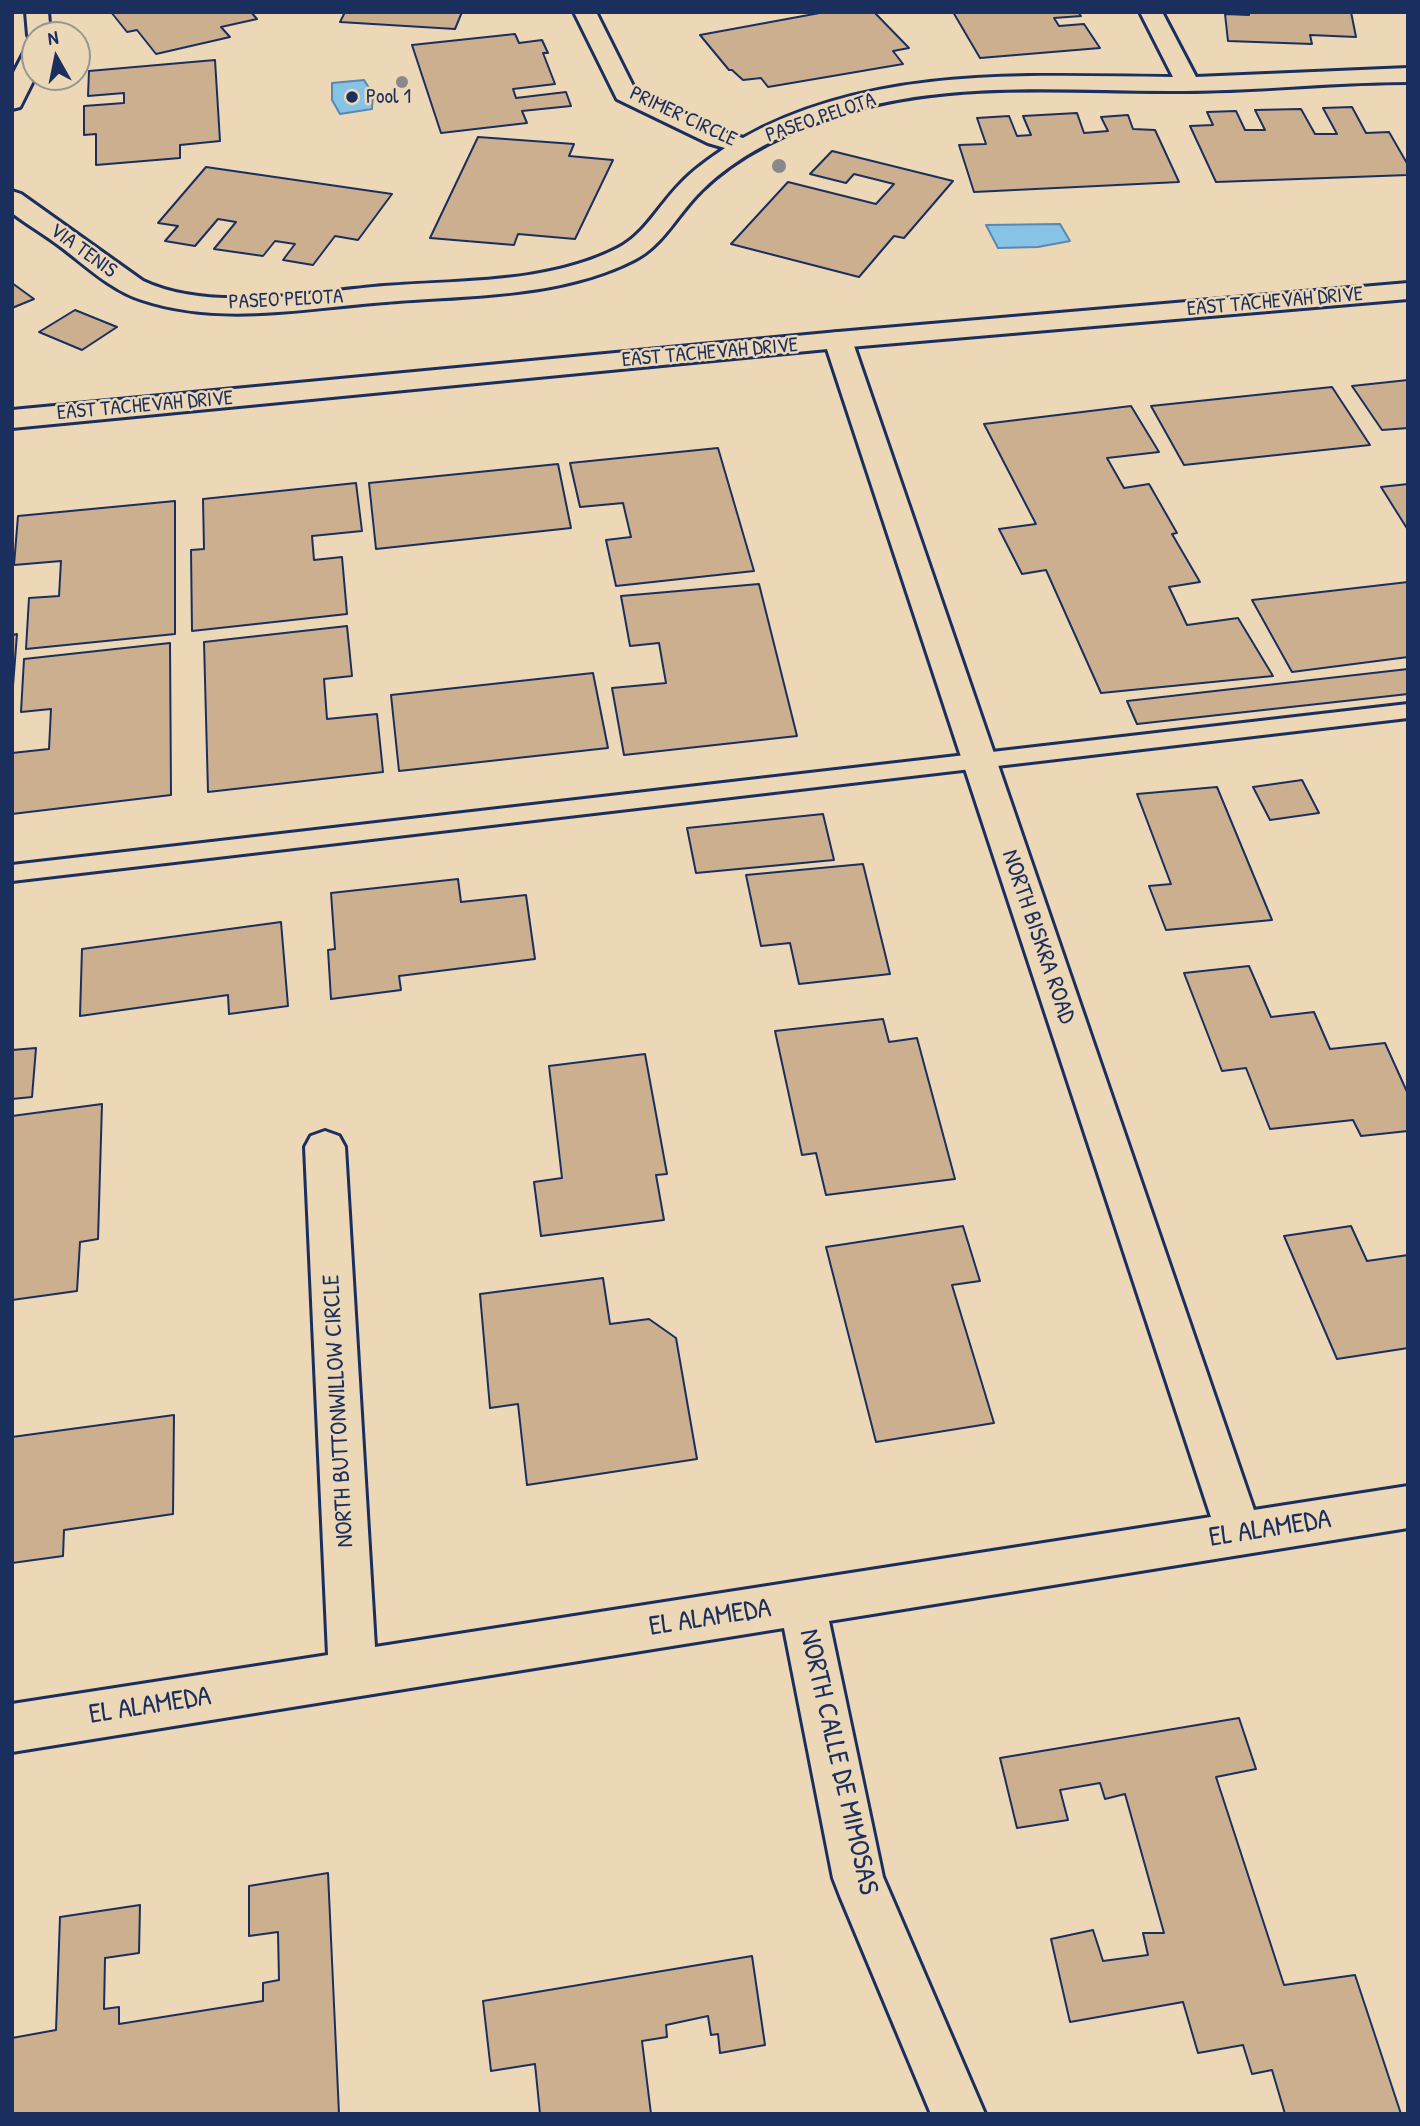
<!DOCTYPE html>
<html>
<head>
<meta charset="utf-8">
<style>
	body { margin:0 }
	#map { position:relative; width:1420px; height:2126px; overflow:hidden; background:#ecd7b6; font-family:"Patrick Hand",sans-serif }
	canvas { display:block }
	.frame { position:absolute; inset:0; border:14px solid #1b2f5e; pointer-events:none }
	.north { position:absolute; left:21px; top:21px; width:70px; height:70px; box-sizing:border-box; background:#ecd7b6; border:2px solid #989493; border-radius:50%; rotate:351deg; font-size:19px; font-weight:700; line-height:28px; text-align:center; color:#1b2f5e }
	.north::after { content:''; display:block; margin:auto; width:24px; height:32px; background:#1b2f5e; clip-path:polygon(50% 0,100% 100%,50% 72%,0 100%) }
</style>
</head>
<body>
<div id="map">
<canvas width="1420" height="2126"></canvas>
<div class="frame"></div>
<div class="north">N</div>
</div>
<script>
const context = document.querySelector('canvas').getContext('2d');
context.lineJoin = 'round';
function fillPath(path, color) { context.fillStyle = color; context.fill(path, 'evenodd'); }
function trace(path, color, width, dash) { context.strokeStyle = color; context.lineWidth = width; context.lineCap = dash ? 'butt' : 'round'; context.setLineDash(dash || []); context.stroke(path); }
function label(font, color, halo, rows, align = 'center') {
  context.font = font + ' "Patrick Hand",sans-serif'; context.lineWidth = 5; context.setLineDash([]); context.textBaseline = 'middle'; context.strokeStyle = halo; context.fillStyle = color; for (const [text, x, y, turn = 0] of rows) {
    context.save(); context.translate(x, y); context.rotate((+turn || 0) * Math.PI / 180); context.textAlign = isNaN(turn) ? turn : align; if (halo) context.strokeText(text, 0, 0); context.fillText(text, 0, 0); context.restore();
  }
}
const water = new Path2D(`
	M364 80 373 94 372 109 340 114 332 100V83Z
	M1060 224 1070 241 1038 247 998 248 986 225Z`);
fillPath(water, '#87c3e7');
trace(water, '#5c88b0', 2);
const building = new Path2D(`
	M111 12H251L257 19 221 27 230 37 156 54 137 30 127 32Z
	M345 12H462L455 29 340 22Z
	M825 12H874L909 48 893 51 903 64 768 87 761 78 743 80 732 70H729L700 35Z
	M953 12H1078L1081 16 1054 18 1059 26 1084 24 1100 48 980 58Z
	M1249 12H1351L1356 37 1310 35 1312 44 1228 41 1225 14 1249 15Z
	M515 34 519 43 542 40 548 53H543L555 84 513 89 516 98 566 92 571 106 522 111 527 123 441 133 412 45Z
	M215 60 220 141 180 145V158L96 165V134L84 135V106L124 103V93L88 96 89 71Z
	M1352 107 1366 133 1389 132 1408 165V175L1216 182 1190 126 1213 125 1207 112 1236 111 1245 130H1265L1255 110 1301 109 1315 134H1337L1323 108Z
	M1077 113 1084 133 1108 131 1101 117 1128 115 1133 129 1155 130 1179 182 974 192 959 145 986 144 977 118 1009 116 1017 136 1031 135 1023 116Z
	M478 137 574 144 569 156 613 160 575 239 518 234 514 245 430 238Z
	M832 151 953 181 904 238 894 236 859 277 731 244 788 182 876 204 894 184 854 174 846 183 810 174Z
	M206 167 392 194 358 240 335 236 313 265 283 260 295 244 275 241 263 256 214 249 236 222 218 219 195 246 165 241 178 226 158 223Z
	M12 283 34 299 12 308Z
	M75 310 117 327 82 350 39 332Z
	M1408 380V428L1382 430 1352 386Z
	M1332 387 1370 445 1184 465 1151 406Z
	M1131 406 1159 452 1107 458 1124 488 1149 484 1177 533 1172 534 1200 582 1169 587 1187 625 1238 618 1273 676 1101 693 1046 570 1022 574 999 529 1036 524 984 424Z
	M718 448 754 571 616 586 606 540 631 537 623 503 580 507 570 463Z
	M558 464 571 528 376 549 369 483Z
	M356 483 362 531 312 536 314 560 342 557 347 614 192 631 191 550 204 549 203 499Z
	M1408 484V530L1381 487Z
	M175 501V634L26 649 29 598 59 596 61 561 14 565 18 516Z
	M1408 582V657L1292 672 1252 600Z
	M759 584 797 736 624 755 612 688 666 683 659 643 630 646 621 596Z
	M347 626 352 676 324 679 327 719 377 714 383 772 208 792 204 642Z
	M17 634 13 686H12V635Z
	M170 643 171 795 12 814V753L49 749 51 709 21 712 24 659Z
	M1408 669V694L1137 724 1127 701Z
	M593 673 608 748 399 771 391 695Z
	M1302 780 1319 813 1270 820 1253 787Z
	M1217 787 1272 920 1166 930 1149 886 1171 884 1137 794Z
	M823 814 834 860 696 873 687 828Z
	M863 864 890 974 799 984 790 943 761 946 746 875Z
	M458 879 461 902 526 895 535 959 399 976 401 990 331 999 328 950 335 949 331 893Z
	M281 922 288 1006 229 1014 228 995 80 1016 82 949Z
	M1249 966 1271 1017 1314 1012 1330 1049 1385 1043 1408 1094V1131L1361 1136 1353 1120 1270 1129 1246 1068 1222 1071 1184 973Z
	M883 1019 889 1042 917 1038 955 1179 826 1195 816 1153 802 1155 775 1031Z
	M36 1048 32 1097 12 1099V1050Z
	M645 1054 667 1174 656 1175 664 1220 541 1236 534 1182 562 1178 549 1066Z
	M102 1104 98 1239 80 1242 77 1291 12 1300V1116Z
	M963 1226 980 1281 952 1285 994 1423 876 1442 826 1247Z
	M1351 1226 1367 1261 1408 1255V1348L1337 1359 1284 1236Z
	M603 1278 610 1324 649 1319 676 1338 697 1459 527 1485 518 1404 490 1408 480 1294Z
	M174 1415 173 1514 64 1530 63 1556 12 1563V1437Z
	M1239 1718 1256 1769 1216 1777 1284 1985 1355 1975 1401 2114H1285L1272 2070 1252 2074 1243 2045 1198 2053 1183 2002 1070 2022 1051 1939 1093 1930 1103 1961 1148 1955 1143 1933H1164L1125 1794 1105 1799 1100 1783 1060 1790 1068 1820 1017 1828 1000 1758Z
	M328 1873 339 2114H12V2038L56 2030 60 1917 140 1905 139 1953 105 1958 104 2009 119 2007V2024L263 2001V1983L279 1980 278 1932 249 1936V1886Z
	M752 1956 765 2045 720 2053 718 2034 711 2035 708 2016 666 2025 667 2037 642 2041 651 2114H540L535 2064 491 2071 483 2001Z`);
fillPath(building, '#ccaf8f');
trace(building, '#1b2f5e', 2);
const lane = new Path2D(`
	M1408 704V718L12 881V865Z`);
const street = new Path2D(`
	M26 12H48L50 35H35V41L31 40 28 35Z
	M574 12H596L635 90 726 133 743 138C874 65 1029 76 1173 77L1140 12H1162L1196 77 1408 68V82C1333 82 1259 91 1184 91 1076 92 964 80 858 109 802 125 743 149 701 191 678 213 664 245 634 260 559 298 468 295 386 302 306 308 220 326 142 300 111 290 86 266 61 247 45 235 28 225 12 213V191L21 194 143 281C211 313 311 292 384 286 460 280 548 284 618 248 645 234 659 205 680 184 693 170 709 159 725 148L708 143 617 99Z
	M35 45V77L20 107 12 109V76L27 47Z
	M838 332 848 334 852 340 1254 1510 1408 1486V1528L829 1621 883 1877 985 2114H931L840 1896 833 1878 784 1628 12 1752V1704L328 1655 305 1147 311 1136 325 1131 339 1136 345 1147 375 1647 1211 1517 824 340 828 334Z`);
const secondary = new Path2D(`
	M1408 283V299L838 348 12 428V410L838 332Z`);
trace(lane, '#1b2f5e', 6);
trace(street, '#1b2f5e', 6);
trace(secondary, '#1b2f5e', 6);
fillPath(lane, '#ecd7b6');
fillPath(street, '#ecd7b6');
fillPath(secondary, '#ecd7b6');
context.fillStyle = '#88898a';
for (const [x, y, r] of [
	[402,82,6],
	[779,166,7]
]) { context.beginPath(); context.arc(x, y, r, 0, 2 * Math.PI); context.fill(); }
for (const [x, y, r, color] of [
	[352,97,7,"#1b2f5e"]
]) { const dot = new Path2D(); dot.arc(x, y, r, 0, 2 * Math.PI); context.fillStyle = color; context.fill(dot); trace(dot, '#ecd7b6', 2.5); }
label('21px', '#1b2f5e', '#ecd7b6', [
	["Pool 1",366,97]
], 'left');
label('21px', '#1b2f5e', '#ecd7b6', [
	["PRIMER CIRCLE",683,117,25],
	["PASEO PELOTA",821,118,-19],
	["VIA TENIS",83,251,36],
	["PASEO PELOTA",286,300,-3],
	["EAST TACHEVAH DRIVE",1275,302,-5],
	["EAST TACHEVAH DRIVE",710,353,-5],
	["EAST TACHEVAH DRIVE",145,406,-5]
]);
label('24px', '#1b2f5e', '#ecd7b6', [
	["NORTH BISKRA ROAD",1038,937,71],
	["NORTH BUTTONWILLOW CIRCLE",339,1411,-93]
]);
label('28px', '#1b2f5e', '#ecd7b6', [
	["EL ALAMEDA",1270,1529,-9],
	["EL ALAMEDA",710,1618,-9],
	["EL ALAMEDA",150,1706,-9],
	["NORTH CALLE DE MIMOSAS",838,1762,77]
]);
</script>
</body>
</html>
